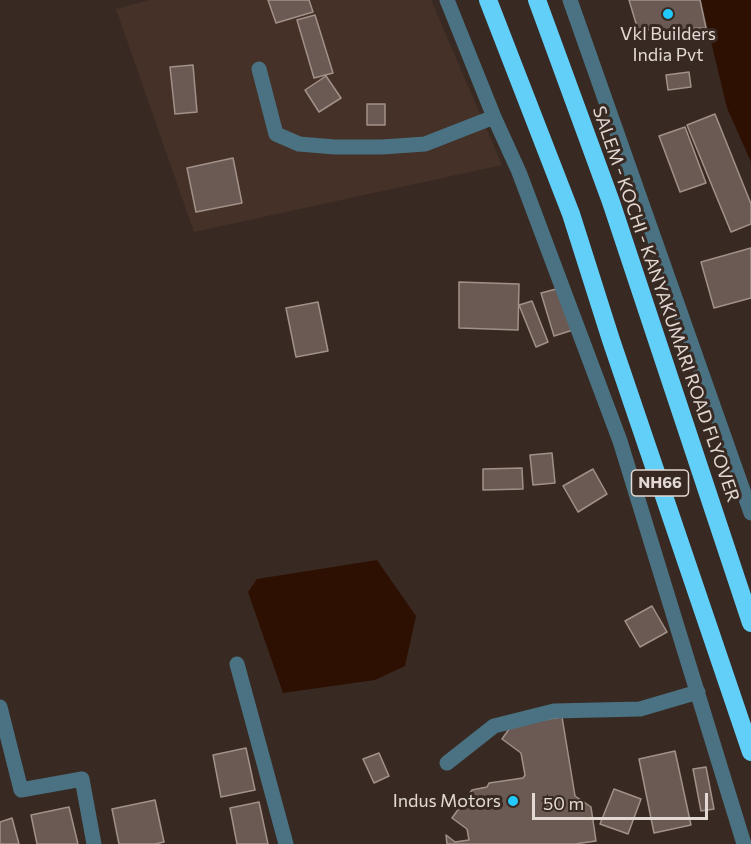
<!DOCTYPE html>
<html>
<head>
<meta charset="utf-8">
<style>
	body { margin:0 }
	#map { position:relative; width:751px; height:844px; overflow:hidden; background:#382a23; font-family:Commissioner,sans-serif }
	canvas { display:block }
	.scale { position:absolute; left:532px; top:793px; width:176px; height:27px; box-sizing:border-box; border:3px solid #e2d8d4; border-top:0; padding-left:8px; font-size:18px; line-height:21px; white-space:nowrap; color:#e2d8d4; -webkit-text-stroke:4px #382a23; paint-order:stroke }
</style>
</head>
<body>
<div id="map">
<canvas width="751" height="844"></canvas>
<div class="scale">50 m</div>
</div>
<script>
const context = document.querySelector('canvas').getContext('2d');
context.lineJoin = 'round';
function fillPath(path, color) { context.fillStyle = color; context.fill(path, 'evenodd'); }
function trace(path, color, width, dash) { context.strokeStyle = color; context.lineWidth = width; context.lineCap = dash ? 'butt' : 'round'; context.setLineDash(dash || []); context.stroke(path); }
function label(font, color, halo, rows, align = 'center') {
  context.font = font + ' Commissioner,sans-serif'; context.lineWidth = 6; context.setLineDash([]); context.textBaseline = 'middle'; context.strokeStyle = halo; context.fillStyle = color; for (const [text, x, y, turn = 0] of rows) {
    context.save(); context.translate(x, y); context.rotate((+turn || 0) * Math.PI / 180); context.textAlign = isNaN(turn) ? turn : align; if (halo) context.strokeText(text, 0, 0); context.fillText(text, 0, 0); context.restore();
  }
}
fillPath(new Path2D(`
	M150 0H431L502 165 194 232 116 9Z`), '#453128');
fillPath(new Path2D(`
	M701 0H751V162L727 108Z
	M377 560 416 616 405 666 375 680 283 693 248 592 257 579Z`), '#2e1002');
const building = new Path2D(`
	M268 0H309L313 12 276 23Z
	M629 0H700L706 28 638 30Z
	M315 15 333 73 314 78 297 20Z
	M193 65 197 112 175 114 170 67Z
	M689 72 691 87 668 90 666 75Z
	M326 76 341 98 319 112 305 90Z
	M367 104H385V125H367Z
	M715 114 751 204V224L731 232 687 125Z
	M685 127 706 183 680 192 659 136Z
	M233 158 242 203 196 212 187 168Z
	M751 248V298L714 308 701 262Z
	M459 282 519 284 518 330 459 328Z
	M560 288 573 330 554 336 541 293Z
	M532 301 548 342 536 347 519 305Z
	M318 302 328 351 296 357 286 308Z
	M552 453 555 483 533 485 530 455Z
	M522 468 523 489 483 490V469Z
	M593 469 607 494 578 512 563 486Z
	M652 606 667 632 640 647 625 621Z
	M562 717 575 796 591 807 596 841 575 844H447L446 835 455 842 469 840 467 829 452 818 472 790 487 787 489 783 523 778 525 775 521 753 502 739 512 725Z
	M246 748 255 790 221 797 213 755Z
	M675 751 691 825 654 833 639 759Z
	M379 753 389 776 374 783 363 759Z
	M706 767 714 809 701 811 693 769Z
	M614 789 641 799 628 834 600 824Z
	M155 800 164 842 155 844H119L112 809Z
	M259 802 268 844H237L230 808Z
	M69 807 78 844H37L31 815Z
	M12 818 19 844H0V822Z`);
fillPath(building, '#6a5a53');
trace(building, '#a29189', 1.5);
trace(new Path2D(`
	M447 0 494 117 519 172 620 441 744 844
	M570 0 751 513
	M259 69 276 134 299 144 335 147H382L425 144 494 117
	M237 664 286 844
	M0 707 21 790 82 779 94 844
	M447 763 494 726 554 711 640 709 698 692`), '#4a7282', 15);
trace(new Path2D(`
	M488 0 571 214 611 340 751 752
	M537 0 611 202 751 623`), '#62cff9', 18);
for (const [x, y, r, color] of [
	[668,14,6,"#22c9fd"],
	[513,801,6,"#22c9fd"]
]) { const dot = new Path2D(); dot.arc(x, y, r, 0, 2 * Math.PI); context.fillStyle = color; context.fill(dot); trace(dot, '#382a23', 2); }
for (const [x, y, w] of [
	[660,483,57]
]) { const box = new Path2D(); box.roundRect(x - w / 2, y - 13, w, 26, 4.5); context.fillStyle = '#382a23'; context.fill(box); trace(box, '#e2d8d4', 1.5); }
label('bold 16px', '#e2d8d4', null, [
	["NH66",660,483]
]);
label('18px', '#e2d8d4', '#382a23', [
	["Vkl Builders",668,34],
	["India Pvt",668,55],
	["Indus Motors",501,801,"right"]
]);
label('18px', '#e2d8d4', '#382a23', [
	["SALEM - KOCHI - KANYAKUMARI ROAD FLYOVER",666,304,71]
]);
</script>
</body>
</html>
